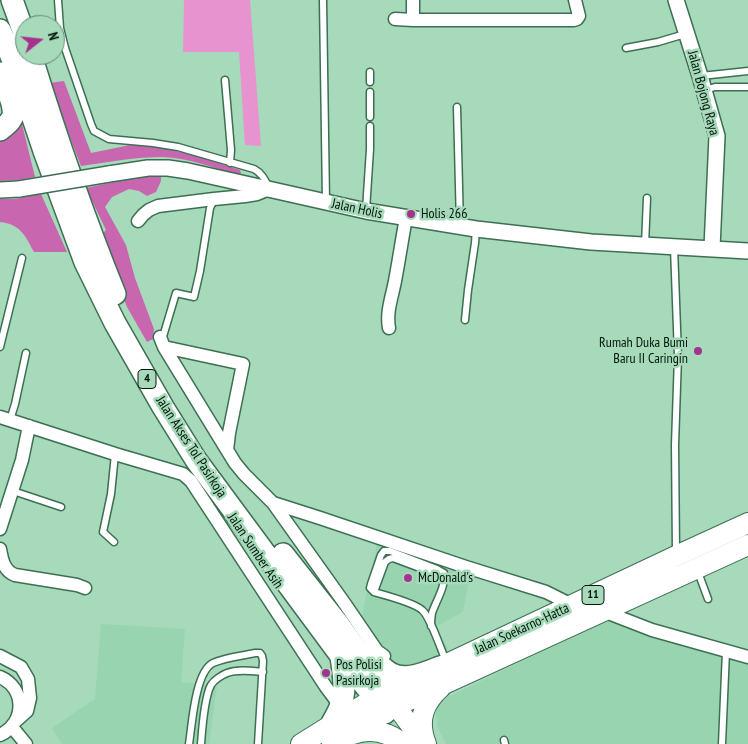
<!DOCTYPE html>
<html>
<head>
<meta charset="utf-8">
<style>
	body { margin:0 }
	#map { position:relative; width:748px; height:744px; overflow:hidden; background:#a6daba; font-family:"PT Sans Narrow",sans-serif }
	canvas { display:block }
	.north { position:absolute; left:15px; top:15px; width:50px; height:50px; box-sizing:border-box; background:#a6daba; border:1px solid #658c74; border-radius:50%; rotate:74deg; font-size:14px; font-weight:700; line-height:20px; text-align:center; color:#03160b }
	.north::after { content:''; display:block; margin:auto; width:18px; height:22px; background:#a5328d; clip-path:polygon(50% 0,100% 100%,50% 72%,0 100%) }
</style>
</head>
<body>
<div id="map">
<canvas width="748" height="744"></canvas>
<div class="north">N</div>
</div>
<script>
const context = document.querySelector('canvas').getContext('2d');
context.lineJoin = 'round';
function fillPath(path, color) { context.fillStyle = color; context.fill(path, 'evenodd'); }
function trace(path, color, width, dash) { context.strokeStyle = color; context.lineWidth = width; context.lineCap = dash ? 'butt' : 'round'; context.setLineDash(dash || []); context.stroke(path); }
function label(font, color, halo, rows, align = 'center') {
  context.font = font + ' "PT Sans Narrow",sans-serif'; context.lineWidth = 5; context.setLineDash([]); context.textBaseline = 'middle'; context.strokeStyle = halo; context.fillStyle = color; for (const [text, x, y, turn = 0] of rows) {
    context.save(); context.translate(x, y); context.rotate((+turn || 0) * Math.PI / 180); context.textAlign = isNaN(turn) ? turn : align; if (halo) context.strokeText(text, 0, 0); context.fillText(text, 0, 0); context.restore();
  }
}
fillPath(new Path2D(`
	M377 544 470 575 463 612 435 627 448 649 421 663 403 665 386 657 361 621Z
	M606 620 748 661V744H446L438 728 435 706 440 701Z
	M101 624 185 629 181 682 217 686 209 744H62L52 728 95 699Z`), '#97d4af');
fillPath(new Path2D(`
	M184 0H250L261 146 245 145 239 52H183Z`), '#e793d0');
fillPath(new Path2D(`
	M64 81 91 153 130 145 162 148 193 155 240 170 241 173 238 175C214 168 189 158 163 157 136 157 108 162 81 166L49 83Z
	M21 120 35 177 19 180 0 181V136Z
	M161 172V181L156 192 147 196 139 191 129 189 112 197 105 207 126 245 135 278 154 329 153 339 147 342 127 307 100 236 106 230 86 188Z
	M41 194 67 252H34C25 235 20 224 0 222V199H14Z`), '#c966b0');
const service = new Path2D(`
	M58 0 60 28 65 48 91 124 94 131 109 139 153 143 178 147 254 169C262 173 265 180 269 188
	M323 0 326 201
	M626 48 658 42 685 34
	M701 76 748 71
	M225 80 231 150 230 163
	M370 82V72
	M705 90 715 87H748
	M370 92V117
	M457 107 460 226
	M366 210 370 149V126
	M645 245 647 198
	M674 247 678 356 675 445 676 552
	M465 320 468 290 475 243 476 229
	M162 340 176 293 194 297 200 271 210 208 214 200
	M0 347 22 258
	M10 420 15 404 26 353
	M13 491 61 507
	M114 542 103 532 111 494 115 454
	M698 572 708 599
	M374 592 385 562 389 559 393 558 444 577
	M431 626C431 622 431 618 432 613 436 601 446 586 444 573L437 569 390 551H384L381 555 371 584 370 588 374 592C385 595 415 603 422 610 430 616 441 650 446 661
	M504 740 505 744
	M189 744C192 725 195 672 213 663 226 657 242 656 255 653H260L262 656 263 661 258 744
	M201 744C202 730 205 696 211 685 214 680 222 675 227 673 238 669 251 671 263 672
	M722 744 726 651`);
const minor = new Path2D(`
	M413 0V20H574L577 19 579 16 575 0
	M395 19 413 20
	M138 221 143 215 149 210 158 206 214 199 245 196 257 194 269 189
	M389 328C386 312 392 297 395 281 399 260 402 239 406 218
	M160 337 164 347 227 450
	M164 347 243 364 229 433 227 450 235 463 244 474 273 503 320 518 466 567 546 592 572 605
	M0 417 115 454 183 474 191 481 326 687 341 707
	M273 503 345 604 377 651 384 656
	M0 529 22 460 29 426
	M0 549C2 560 4 571 15 575L77 585 85 588
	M603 611 652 630 748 657
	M0 656 21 667 28 679 30 698 27 711 17 720
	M0 677C26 688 26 723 0 735
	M12 727 26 744`);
const tertiary = new Path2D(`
	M676 0 700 76 717 136 712 248
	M109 174 148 168H168L188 171 366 211 476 229 591 242 748 251
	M0 190 19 189`);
const primary = new Path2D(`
	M396 706 424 744`);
const trunk = new Path2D(`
	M353 734C371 728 389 732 403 744
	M301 744 386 691 447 664 676 556 748 523
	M332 744 396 706 748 545
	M426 744C417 721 423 703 441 687`);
const motorway = new Path2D(`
	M12 0 25 36
	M0 30 16 68 44 151 85 262 115 323 163 407 196 460 341 656 375 698 385 713
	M31 55C56 136 83 215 115 294
	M0 73C4 84 15 103 13 115 12 121 5 126 0 130
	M283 554 339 625 382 685
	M370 655C376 661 383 669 390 673 405 682 425 673 440 667
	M331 725C334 719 338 713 340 707 347 691 343 673 341 656`);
trace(service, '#3d6f53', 9);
trace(minor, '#3d6f53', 15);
trace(tertiary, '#3d6f53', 18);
trace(primary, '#3d6f53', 21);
trace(trunk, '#3d6f53', 22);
trace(motorway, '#3d6f53', 24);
trace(service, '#fff', 6);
trace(minor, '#fff', 12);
trace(tertiary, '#fff', 15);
trace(primary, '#fff', 19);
trace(trunk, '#fff', 20);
trace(motorway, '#fff', 21);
const tertiaryBridge = new Path2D(`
	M19 189 109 174`);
trace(tertiaryBridge, '#3d6f53', 18, []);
trace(tertiaryBridge, '#fff', 15);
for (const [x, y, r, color] of [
	[411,214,5,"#a5328d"],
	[698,351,5,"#a5328d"],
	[408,578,5,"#a5328d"],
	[326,673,5,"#a5328d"]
]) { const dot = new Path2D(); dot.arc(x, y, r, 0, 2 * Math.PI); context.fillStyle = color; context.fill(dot); trace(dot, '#a6daba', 2); }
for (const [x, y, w] of [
	[147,379,18],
	[593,595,22]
]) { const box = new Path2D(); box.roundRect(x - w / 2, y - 9.5, w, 19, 4); context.fillStyle = '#a6daba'; context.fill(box); trace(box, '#03160b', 1); }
label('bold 12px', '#03160b', null, [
	["4",147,379],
	["11",593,595]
]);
label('14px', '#03160b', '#a6daba', [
	["Jalan Bojong Raya",703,93,75],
	["Jalan Holis",357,209,12],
	["Jalan Akses Tol Pasirkoja",191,447,57],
	["Jalan Sumber Asih",255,551,56],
	["Jalan Soekarno-Hatta",522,629,-25]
]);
label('14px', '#03160b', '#a6daba', [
	["Holis 266",421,214],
	["Rumah Duka Bumi",688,343,"right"],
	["Baru II Caringin",688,359,"right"],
	["McDonald's",418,578],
	["Pos Polisi",336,665],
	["Pasirkoja",336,681]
], 'left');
</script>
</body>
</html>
